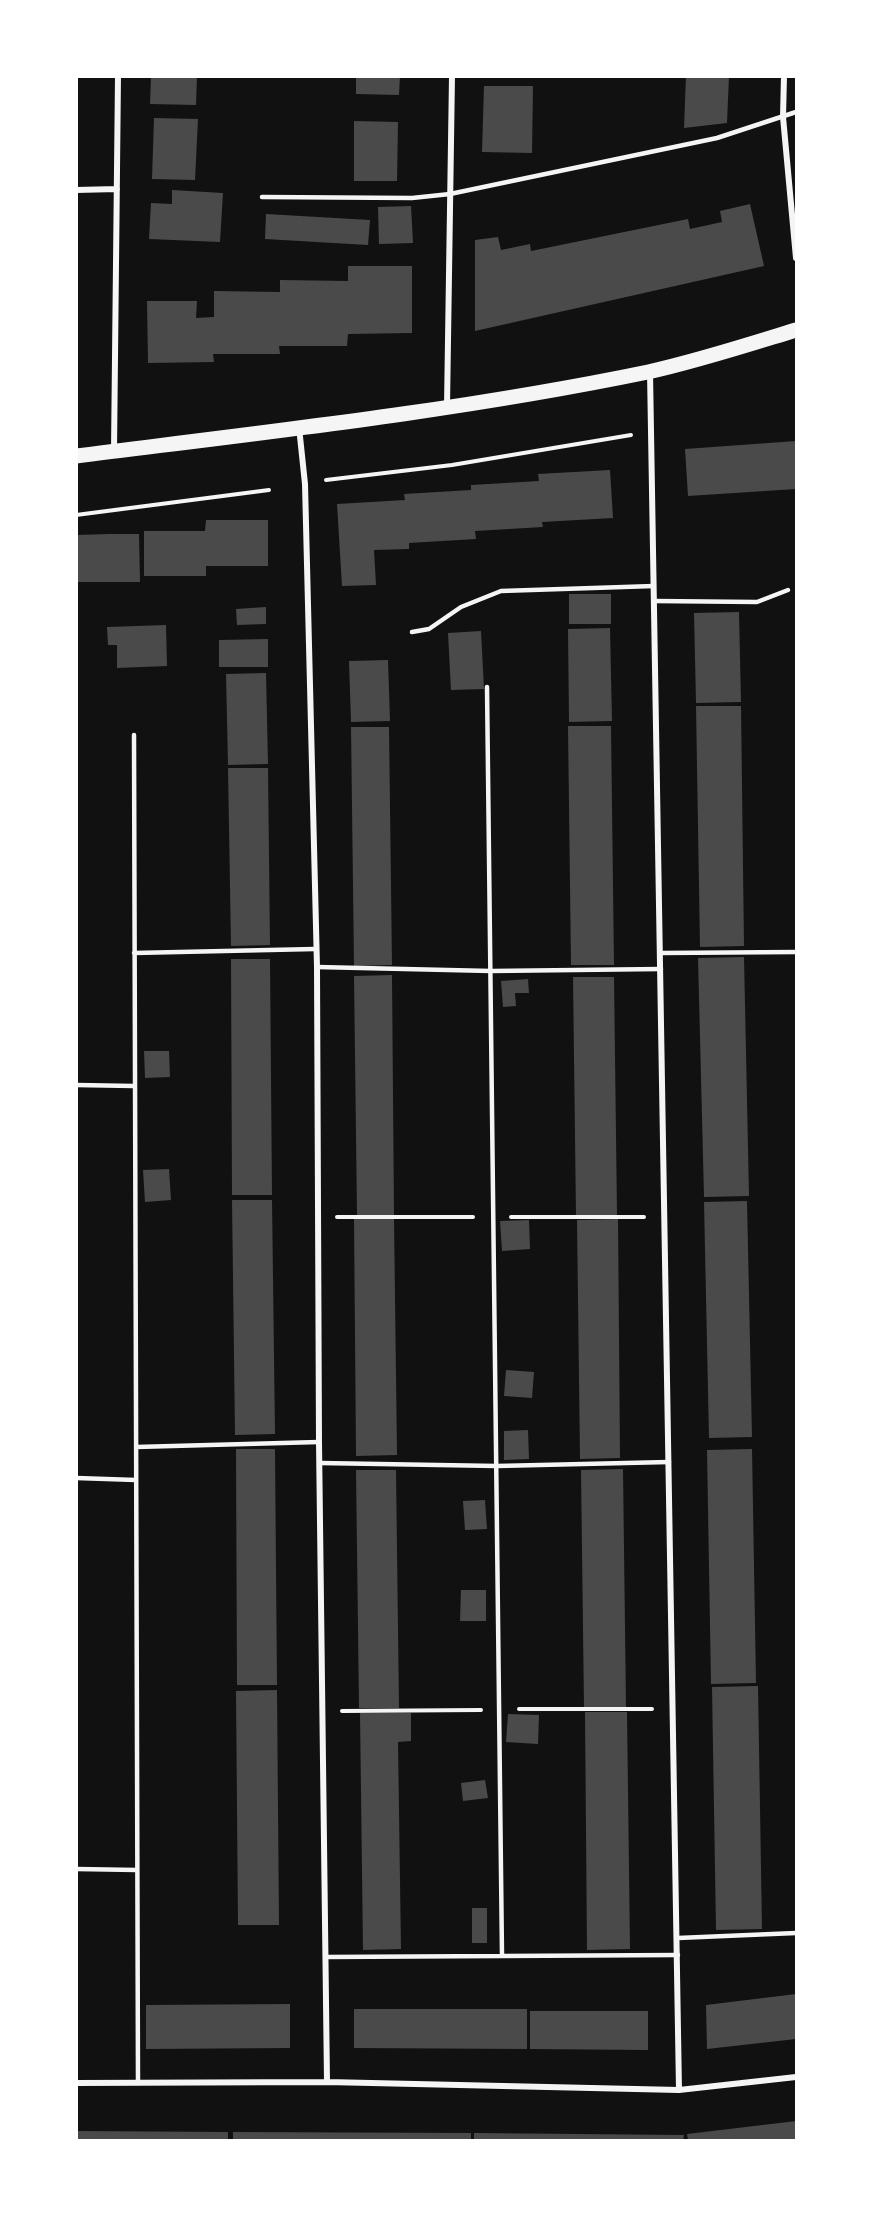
<!DOCTYPE html>
<html>
<head>
<meta charset="utf-8">
<style>
	body { margin:0 }
	#map { position:relative; width:873px; height:2217px; overflow:hidden; background:#111; font-family:"Space Grotesk",sans-serif }
	canvas { display:block }
	.frame { position:absolute; inset:0; border:78px solid #fff; pointer-events:none }
</style>
</head>
<body>
<div id="map">
<canvas width="873" height="2217"></canvas>
<div class="frame"></div>
</div>
<script>
const context = document.querySelector('canvas').getContext('2d');
context.lineJoin = 'round';
function fillPath(path, color) { context.fillStyle = color; context.fill(path, 'evenodd'); }
function trace(path, color, width, dash) { context.strokeStyle = color; context.lineWidth = width; context.lineCap = dash ? 'butt' : 'round'; context.setLineDash(dash || []); context.stroke(path); }
fillPath(new Path2D(`
	M151 76H197L196 105 150 104Z
	M356 76H400L399 95 356 94Z
	M686 76H729L727 123 684 128Z
	M484 86H533L532 153 482 152Z
	M154 118 198 119 195 180 152 179Z
	M354 121 398 122 397 181H354Z
	M172 190 223 193 220 242 149 239 151 203 172 204Z
	M750 204 764 266 475 331V240L498 237 501 250 530 244 531 251 688 219 690 229 722 222 720 211Z
	M411 206 413 243 379 244 378 207Z
	M266 214 370 220 368 245 265 239Z
	M348 266H412V333L348 334 347 346H279L280 354H213L214 362 148 363 147 301H197L196 318 214 317V291L280 292V280L348 281Z
	M796 441V489L688 496 685 449Z
	M610 470 613 518 542 522 543 527 475 531 476 539 409 543V549L374 550 376 585 342 586 337 504 405 500 404 494 471 490V485L539 481 538 474Z
	M206 520H268V566H206V576H144V531H205Z
	M109 534H139L140 582H76L77 535Z
	M569 594H611V624H569Z
	M266 607V624L237 625 236 609Z
	M739 612 741 702 696 703 694 613Z
	M166 625 167 666 117 668V645H108L107 627Z
	M610 628 612 721 569 722 568 629Z
	M481 631 484 689 451 690 448 633Z
	M268 639V667H219V640Z
	M388 660 390 721 351 722 349 661Z
	M266 673 268 764 228 765 226 674Z
	M696 706H741L744 946 700 947Z
	M568 726H611L614 965H571Z
	M351 727H389L392 965 354 966Z
	M228 768H268L270 945 231 946Z
	M744 957 749 1196 704 1197 698 958Z
	M231 959H270L272 1195H232Z
	M392 975 394 1215H357L354 976Z
	M573 977H614L617 1215 576 1216Z
	M528 979 529 993H515L516 1006 503 1007 501 981Z
	M144 1051H169L170 1077 145 1078Z
	M169 1169 171 1200 145 1202 143 1170Z
	M232 1200H272L275 1434 235 1435Z
	M747 1201 752 1437 709 1438 704 1202Z
	M354 1219H394L397 1455 356 1456Z
	M618 1219 620 1458 580 1459 577 1220Z
	M529 1220 530 1249 502 1251 500 1221Z
	M506 1370 534 1372 532 1398 504 1396Z
	M528 1430 529 1459 504 1460V1431Z
	M236 1449H275L277 1685H237Z
	M752 1449 756 1683 711 1684 707 1450Z
	M623 1469 626 1707 584 1708 581 1470Z
	M356 1470H396L399 1708H359Z
	M485 1500 487 1529 465 1530 463 1501Z
	M461 1590H486V1621H460Z
	M758 1686 762 1929 716 1930 712 1687Z
	M277 1690 279 1925H238L236 1691Z
	M585 1712H627L630 1949 587 1950Z
	M360 1713H411V1741L398 1742 401 1949 363 1950Z
	M508 1714 539 1715 538 1744 506 1742Z
	M485 1780 488 1798 463 1801 461 1783Z
	M472 1908H487V1943H472Z
	M796 1994V2039L707 2049 706 2005Z
	M290 2004V2048L146 2049V2005Z
	M354 2009H527V2049L354 2048Z
	M530 2011H648V2050L530 2049Z
	M796 2121V2140H688L687 2134Z
	M76 2131 228 2132V2140H76Z
	M233 2132 471 2133V2140H233Z
	M474 2133 684 2135 683 2140H474Z`), '#4a4a4a');
trace(new Path2D(`
	M326 480 452 465 631 435
	M76 515 269 490
	M337 1217H473
	M511 1217H644
	M519 1709H652
	M342 1711 481 1710`), '#f5f5f5', 4);
trace(new Path2D(`
	M262 197 412 198 450 194 717 138 796 112
	M654 601 757 602 788 590
	M412 632 429 629 461 607 501 591 654 586
	M487 687 502 1955
	M134 735 138 2083
	M134 953 315 949
	M661 953 796 952
	M317 967 491 971 661 969
	M76 1085 134 1086
	M136 1447 319 1442
	M320 1463 497 1466 669 1462
	M76 1478 136 1480
	M76 1869 137 1870
	M678 1938 796 1933
	M326 1957 678 1955`), '#f5f5f5', 4.5);
trace(new Path2D(`
	M784 76 783 117 796 258
	M76 190 117 189
	M650 372 679 2090
	M447 406 452 76
	M299 427 305 484 317 967 319 1442 327 2082
	M114 451 118 76
	M76 2083 327 2082 679 2090 796 2077`), '#f5f5f5', 6);
trace(new Path2D(`
	M76 456C267 432 459 411 648 372 698 361 747 345 796 330`), '#f5f5f5', 15);
</script>
</body>
</html>
